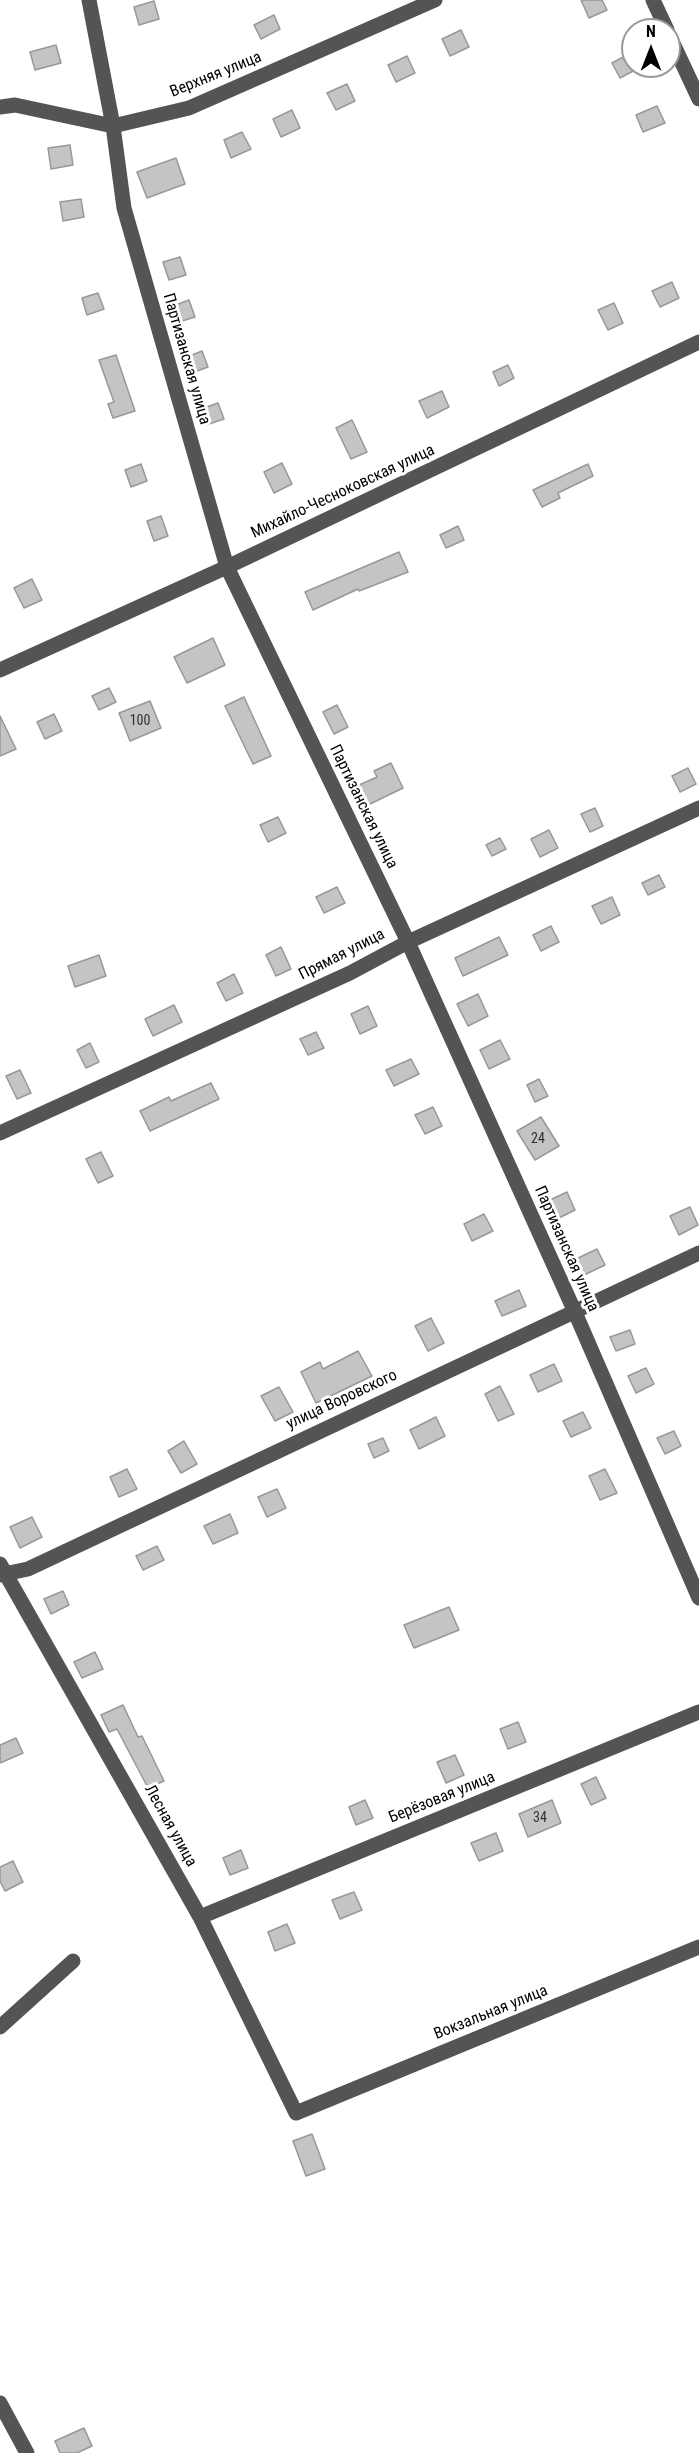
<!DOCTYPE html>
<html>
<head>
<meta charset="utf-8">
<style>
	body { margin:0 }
	#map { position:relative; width:699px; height:2453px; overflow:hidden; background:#fff; font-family:"Roboto Condensed",sans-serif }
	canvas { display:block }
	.north { position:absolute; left:621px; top:18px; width:60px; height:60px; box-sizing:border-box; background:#fff; border:2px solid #999; border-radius:50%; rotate:0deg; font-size:16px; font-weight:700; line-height:24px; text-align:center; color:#000 }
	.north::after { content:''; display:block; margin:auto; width:21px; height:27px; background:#000; clip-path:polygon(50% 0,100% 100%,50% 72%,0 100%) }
</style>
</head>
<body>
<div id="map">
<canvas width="699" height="2453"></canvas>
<div class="north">N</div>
</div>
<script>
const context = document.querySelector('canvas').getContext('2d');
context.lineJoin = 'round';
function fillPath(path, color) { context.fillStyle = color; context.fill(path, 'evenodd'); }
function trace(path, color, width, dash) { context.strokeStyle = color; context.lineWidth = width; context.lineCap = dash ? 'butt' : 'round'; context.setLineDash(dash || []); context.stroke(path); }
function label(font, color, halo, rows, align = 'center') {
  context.font = font + ' "Roboto Condensed",sans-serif'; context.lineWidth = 6; context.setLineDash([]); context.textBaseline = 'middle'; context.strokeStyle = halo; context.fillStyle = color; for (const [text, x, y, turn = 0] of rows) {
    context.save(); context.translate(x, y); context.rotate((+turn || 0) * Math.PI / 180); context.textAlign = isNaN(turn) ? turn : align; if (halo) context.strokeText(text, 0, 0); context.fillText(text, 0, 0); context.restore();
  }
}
const building = new Path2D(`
	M581 0H602L607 10 589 18Z
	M154 1 159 19 139 25 134 7Z
	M274 15 280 29 261 39 254 25Z
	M461 30 469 47 450 56 442 39Z
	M56 45 61 63 35 70 30 52Z
	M629 54 633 66 637 69 620 78 612 63Z
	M407 56 415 73 396 82 388 65Z
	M347 84 355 101 336 110 327 93Z
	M657 106 665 123 643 132 636 115Z
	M292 110 300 128 281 137 273 119Z
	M242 132 251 149 231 158 224 140Z
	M70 145 73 165 51 169 48 148Z
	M176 158 185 184 147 198 137 172Z
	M81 199 84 217 63 221 60 202Z
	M180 257 186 275 169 280 163 262Z
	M672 282 679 298 660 307 652 291Z
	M98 293 104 309 87 315 82 298Z
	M189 300 195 317 179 322 173 306Z
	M614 303 623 323 608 330 598 310Z
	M202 351 208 367 192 373 187 357Z
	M116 355 135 411 113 418 108 404 114 402 99 360Z
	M508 365 514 378 499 386 493 372Z
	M442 391 449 407 427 418 419 401Z
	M218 403 224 419 206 425 201 409Z
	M352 420 367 452 351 459 336 428Z
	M282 463 292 484 274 493 264 472Z
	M141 464 147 481 131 487 125 470Z
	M588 464 593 476 558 493 560 498 542 507 533 490Z
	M161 516 168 536 154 541 147 521Z
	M458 526 464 540 446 548 440 535Z
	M399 552 408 572 359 591 358 589 313 610 305 592Z
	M32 579 42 600 24 608 14 588Z
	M213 638 225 665 187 683 174 657Z
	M109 688 116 702 99 710 92 696Z
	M244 697 271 756 253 764 225 706Z
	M150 701 161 728 130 741 119 713Z
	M337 705 348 727 334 734 323 712Z
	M54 714 62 731 45 739 37 722Z
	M0 716 16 749 0 756Z
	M391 763 403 788 368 805 359 785 377 777 374 771Z
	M688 768 696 784 680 792 672 776Z
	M595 808 603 826 590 832 581 814Z
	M278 817 286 833 268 842 260 825Z
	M549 830 558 848 540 857 531 839Z
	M500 838 506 849 492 856 486 845Z
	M659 875 665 887 648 895 642 883Z
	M337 887 345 903 324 913 316 897Z
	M612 897 620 915 601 924 592 906Z
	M551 926 559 942 541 951 533 935Z
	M499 937 508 955 463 976 455 958Z
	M281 947 291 969 276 976 266 955Z
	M99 955 106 976 75 987 68 966Z
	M234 974 243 993 226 1001 217 983Z
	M478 994 488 1016 468 1026 457 1004Z
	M174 1005 182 1022 153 1036 145 1019Z
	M368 1006 377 1026 360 1034 351 1014Z
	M316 1032 324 1048 308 1055 300 1039Z
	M500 1040 510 1059 489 1069 480 1050Z
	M90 1043 99 1062 86 1068 77 1050Z
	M411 1059 419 1074 394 1086 386 1070Z
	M20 1070 31 1093 17 1099 6 1076Z
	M539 1079 548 1096 535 1102 527 1085Z
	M211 1083 219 1099 150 1131 140 1111 169 1097 171 1101Z
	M433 1107 442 1126 425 1134 415 1115Z
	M541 1117 559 1146 535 1160 517 1131Z
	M101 1152 113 1176 98 1183 86 1159Z
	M567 1192 575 1210 559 1218 550 1200Z
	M690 1207 698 1225 679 1235 670 1216Z
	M484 1214 493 1231 472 1241 464 1224Z
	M597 1249 605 1265 584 1275 576 1259Z
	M519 1290 526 1306 502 1316 495 1301Z
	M431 1318 444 1343 428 1351 415 1326Z
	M630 1330 635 1344 616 1351 610 1337Z
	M358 1351 372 1376 316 1403 301 1372 320 1362 323 1369Z
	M554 1364 562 1381 538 1392 530 1375Z
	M646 1368 654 1384 636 1393 628 1376Z
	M500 1386 514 1414 498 1421 485 1394Z
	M279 1387 293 1412 275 1421 261 1396Z
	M583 1412 591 1428 571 1437 563 1421Z
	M436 1417 445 1436 419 1449 410 1430Z
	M674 1431 681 1446 665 1454 657 1438Z
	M383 1438 389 1451 374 1458 368 1444Z
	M184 1441 197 1464 181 1473 168 1451Z
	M127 1469 137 1489 119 1497 110 1477Z
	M605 1469 617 1493 600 1500 589 1476Z
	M277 1489 286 1508 267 1517 258 1497Z
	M230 1514 238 1533 213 1544 204 1526Z
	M32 1517 42 1537 20 1548 10 1527Z
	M157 1546 164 1560 143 1570 136 1556Z
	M63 1591 69 1605 51 1614 44 1599Z
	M449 1607 459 1630 414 1648 404 1625Z
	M95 1652 103 1669 82 1678 74 1662Z
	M123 1705 138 1737 142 1736 164 1781 148 1788 117 1729 109 1732 101 1715Z
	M518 1722 526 1742 508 1749 500 1729Z
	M16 1738 23 1753 0 1763V1745Z
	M455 1755 464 1775 446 1783 437 1762Z
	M596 1777 606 1798 591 1805 581 1784Z
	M365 1800 373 1818 356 1825 349 1807Z
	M552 1800 561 1823 528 1837 519 1814Z
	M496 1833 503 1851 479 1861 471 1843Z
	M241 1850 248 1868 230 1875 223 1858Z
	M13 1861 23 1882 5 1891 0 1881V1867Z
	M354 1892 362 1910 340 1919 332 1900Z
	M287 1924 295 1943 275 1951 268 1932Z
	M312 2134 325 2169 306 2176 293 2141Z
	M84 2428 92 2446 77 2453H60L55 2441Z`);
fillPath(building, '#c4c4c4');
trace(building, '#989898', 1.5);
trace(new Path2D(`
	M89 0 113 126 124 208 227 567 408 942 574 1310 699 1598
	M653 0 667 30
	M669 35 699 99
	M0 107 15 105 113 126 189 108 435 0
	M0 670 227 567 699 342
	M0 1133 350 973 408 942 699 808
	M0 1564 200 1917 296 2113 699 1947
	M0 1575 28 1569 699 1253
	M200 1917 699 1712
	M0 2027 73 1961
	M0 2403 27 2453`), '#545454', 15);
label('14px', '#313131', null, [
	["100",140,721],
	["24",538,1139],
	["34",540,1818]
]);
label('16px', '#000', '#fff', [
	["Верхняя улица",216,75,-22],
	["Партизанская улица",186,359,74],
	["Михайло-Чесноковская улица",343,492,-25],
	["Партизанская улица",363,807,64],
	["Прямая улица",342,955,-27],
	["Партизанская улица",566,1249,66],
	["улица Воровского",342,1400,-25],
	["Берёзовая улица",442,1798,-22],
	["Лесная улица",170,1826,61],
	["Вокзальная улица",491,2013,-22]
]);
</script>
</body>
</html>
